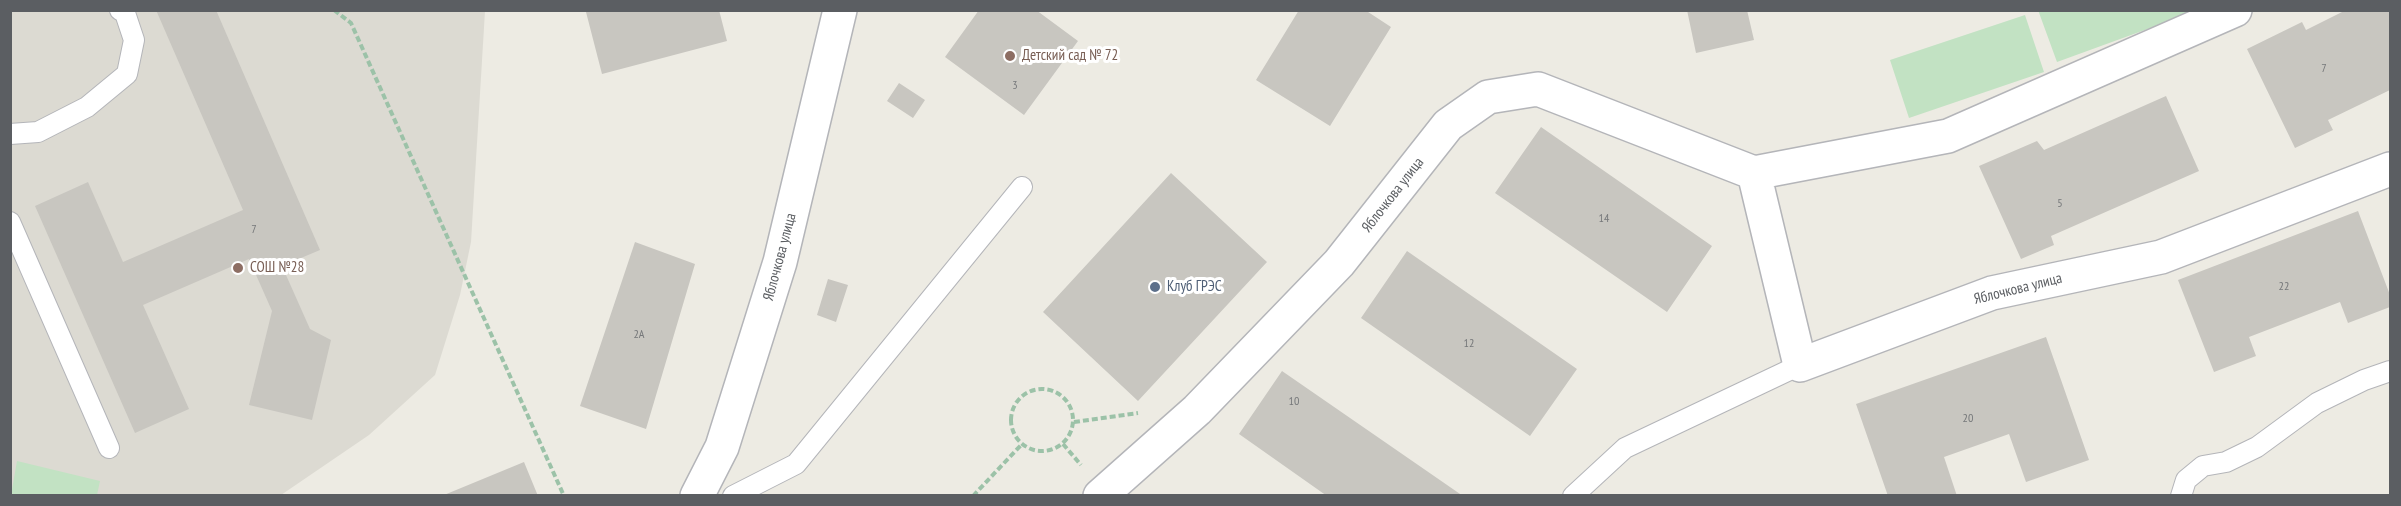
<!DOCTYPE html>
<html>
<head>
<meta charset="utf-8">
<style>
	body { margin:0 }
	#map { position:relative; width:2401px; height:506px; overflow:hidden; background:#edebe3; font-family:"PT Sans Narrow",sans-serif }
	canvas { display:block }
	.frame { position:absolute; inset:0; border:12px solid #5b5e62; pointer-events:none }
</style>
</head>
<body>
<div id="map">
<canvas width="2401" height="506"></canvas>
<div class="frame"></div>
</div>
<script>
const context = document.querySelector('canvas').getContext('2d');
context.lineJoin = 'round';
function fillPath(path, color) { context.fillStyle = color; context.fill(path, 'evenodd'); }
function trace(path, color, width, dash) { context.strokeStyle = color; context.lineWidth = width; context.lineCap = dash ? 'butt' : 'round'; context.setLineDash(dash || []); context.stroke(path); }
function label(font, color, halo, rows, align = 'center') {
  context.font = font + ' "PT Sans Narrow",sans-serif'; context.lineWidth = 6; context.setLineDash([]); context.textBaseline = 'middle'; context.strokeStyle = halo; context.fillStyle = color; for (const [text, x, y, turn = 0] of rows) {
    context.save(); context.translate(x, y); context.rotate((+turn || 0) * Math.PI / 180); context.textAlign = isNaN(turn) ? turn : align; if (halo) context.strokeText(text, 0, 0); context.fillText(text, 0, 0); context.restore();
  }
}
fillPath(new Path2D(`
	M10 11H485L471 242 460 295 435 375 369 435 281 495H11Z`), '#dcdad2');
fillPath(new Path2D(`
	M2038 10 2197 11 2057 62Z
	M2025 15 2044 72 1909 118 1890 60Z
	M17 461 100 481 97 495H11Z`), '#c2e2c3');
fillPath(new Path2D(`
	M156 10H216L320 250 282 266 310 329 331 340 312 420 249 405 272 311 249 259 143 305 189 409 135 433 35 206 88 182 123 262 243 210Z
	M590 10H719L727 41 602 74 586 12Z
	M979 10H1036L1078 41 1024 115 945 57Z
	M1299 10H1365L1391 27 1330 126 1256 80Z
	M1687 10H1747L1754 40 1696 53Z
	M2346 10H2390V90L2328 120 2333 130 2295 148 2247 49 2302 22 2306 30Z
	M899 83 925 100 913 118 887 101Z
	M2166 96 2199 171 2051 236 2054 245 2021 259 1979 166 2037 141 2044 150Z
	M1541 127 1712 246 1667 312 1495 193Z
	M1171 173 1267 262 1138 401 1043 312Z
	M2358 211 2390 295V307L2348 323 2340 302 2249 337 2256 356 2214 372 2178 280Z
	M635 242 695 264 646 429 580 406Z
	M1407 251 1577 369 1530 436 1361 318Z
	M828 279 848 285 836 322 817 315Z
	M2046 337 2089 460 2026 482 2009 434 1944 457 1957 496H1888L1856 404Z
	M1282 371 1463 496H1327L1239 434Z
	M524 462 538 496H444V495Z`), '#c8c6c0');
const lane = new Path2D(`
	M10 134 38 132 87 107 127 74 134 40 125 13 120 10
	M10 222 109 448
	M733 496 796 464 1022 187
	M1573 496 1625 448 1800 365
	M2181 496 2186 480 2203 466 2226 462 2257 447 2317 403 2364 380 2390 371`);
const street = new Path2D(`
	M1754 173 1800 365 1992 293 2161 257 2390 169
	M697 496 722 447 780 262 840 10
	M1100 496 1197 410 1339 263 1448 125 1488 97 1538 89 1754 173 1948 136 2235 10`);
trace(lane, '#b4b5b9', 22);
trace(street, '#b4b5b9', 36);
trace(new Path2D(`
	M334 10 351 23 564 496
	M1011 420a31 31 0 1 1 62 0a31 31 0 1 1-62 0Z
	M1074 422 1138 413
	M1063 444 1081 465
	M973 496 1022 444`), '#9cc2a8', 4, [6, 3]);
trace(lane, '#fff', 20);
trace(street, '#fff', 33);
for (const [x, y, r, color] of [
	[1010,56,6,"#8d6e63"],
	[238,268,6,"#8d6e63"],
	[1155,287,6,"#5c6f8a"]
]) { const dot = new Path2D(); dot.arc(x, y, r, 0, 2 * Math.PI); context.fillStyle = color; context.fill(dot); trace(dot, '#fff', 2); }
label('12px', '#76787a', null, [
	["7",2324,69],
	["3",1015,86],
	["5",2060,204],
	["14",1604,219],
	["7",254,230],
	["22",2284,287],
	["2А",639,335],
	["12",1469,344],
	["10",1294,402],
	["20",1968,419]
]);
label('15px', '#785e54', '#fff', [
	["Детский сад № 72",1022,56],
	["СОШ №28",250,268]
], 'left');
label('15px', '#5b5e62', '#fff', [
	["Яблочкова улица",1393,195,-52],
	["Яблочкова улица",780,257,-75],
	["Яблочкова улица",2018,289,-14]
]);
label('15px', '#4e5e75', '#fff', [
	["Клуб ГРЭС",1167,287]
], 'left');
</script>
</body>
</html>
